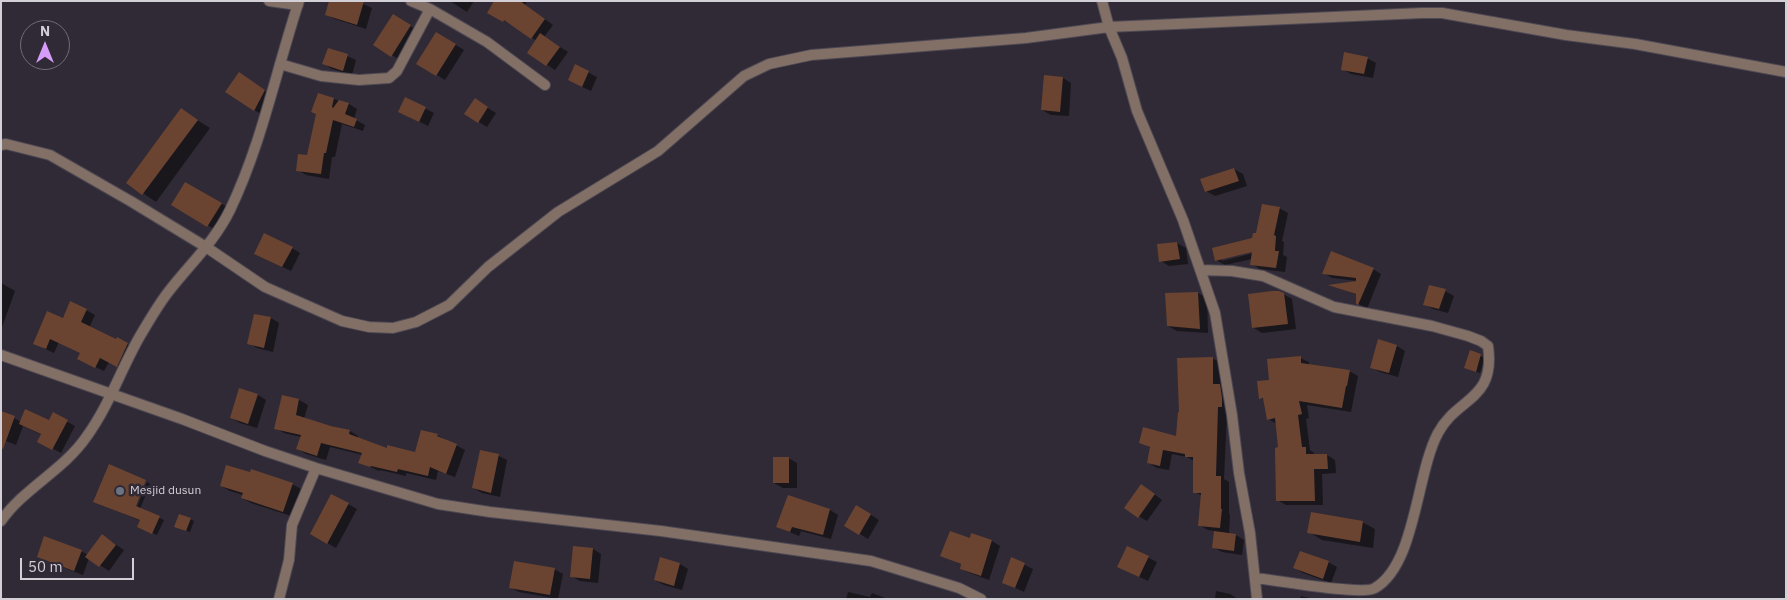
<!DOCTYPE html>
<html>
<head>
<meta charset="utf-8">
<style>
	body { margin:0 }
	#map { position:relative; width:1787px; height:600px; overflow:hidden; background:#2f2a36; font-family:"IBM Plex Sans",sans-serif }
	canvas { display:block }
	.frame { position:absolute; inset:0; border:2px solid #d3cfd7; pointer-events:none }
	.north { position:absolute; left:20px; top:20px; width:50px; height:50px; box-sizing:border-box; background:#2f2a36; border:1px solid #716c76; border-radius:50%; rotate:0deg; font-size:14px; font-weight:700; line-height:20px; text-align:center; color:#d3cfd7 }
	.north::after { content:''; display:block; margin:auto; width:18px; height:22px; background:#d79bf9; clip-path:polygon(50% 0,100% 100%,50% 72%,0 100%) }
	.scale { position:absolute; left:20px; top:558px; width:114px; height:22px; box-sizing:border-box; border:2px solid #d3cfd7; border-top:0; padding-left:6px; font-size:15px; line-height:18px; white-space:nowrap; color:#d3cfd7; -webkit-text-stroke:4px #2f2a36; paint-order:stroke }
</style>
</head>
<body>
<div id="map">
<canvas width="1787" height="600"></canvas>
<div class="frame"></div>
<div class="north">N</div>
<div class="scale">50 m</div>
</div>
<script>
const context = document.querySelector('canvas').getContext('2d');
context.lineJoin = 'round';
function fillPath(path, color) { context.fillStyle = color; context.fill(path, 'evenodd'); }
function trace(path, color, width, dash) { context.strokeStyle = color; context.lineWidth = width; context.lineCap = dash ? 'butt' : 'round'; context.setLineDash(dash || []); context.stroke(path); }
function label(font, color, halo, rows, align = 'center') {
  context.font = font + ' "IBM Plex Sans",sans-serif'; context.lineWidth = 5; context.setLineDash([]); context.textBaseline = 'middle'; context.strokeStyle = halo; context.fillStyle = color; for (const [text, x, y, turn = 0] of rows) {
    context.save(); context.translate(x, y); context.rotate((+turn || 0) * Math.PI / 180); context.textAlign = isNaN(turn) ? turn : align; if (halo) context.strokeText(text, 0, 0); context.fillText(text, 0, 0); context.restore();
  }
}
fillPath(new Path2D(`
	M357 1 372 8 366 29 335 19 326 14Z
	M450 1H474L467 12Z
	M495 1H527L525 5 553 25 544 37 568 52 555 70 529 53 537 41 512 25 489 12Z
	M393 16 419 31 400 60 375 45Z
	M436 33 464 50 445 80 418 63Z
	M347 56 356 60 352 75 332 69 324 64Z
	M1367 58 1376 63 1373 78 1351 74 1342 69Z
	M576 66 597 77 591 91 578 85Z
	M1063 78 1071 83 1069 116 1051 115 1042 110Z
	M248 79 273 96 263 115 254 110Z
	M319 94 349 104 357 109 354 119 365 125 363 131 342 124 335 157H332L329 179 306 175 298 170 308 156 317 114Z
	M406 99 434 113 428 126 408 116Z
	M483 105 496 113 487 127 466 114Z
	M181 110 210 128 156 202 128 183Z
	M1234 169 1243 174 1247 186 1215 196 1206 191Z
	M186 183 234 211 221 233 173 205Z
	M1279 208 1288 213 1282 241 1284 242 1283 255 1287 257 1285 272 1260 269 1252 264V259L1225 265 1216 260 1253 239ZM1258 250V252L1222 261V258Z
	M1177 243 1186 248 1188 264 1169 266 1161 261Z
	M292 248 300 253 291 271 264 258Z
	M1373 269 1381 274 1367 309 1357 303V295L1332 285 1358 281 1332 278 1324 273Z
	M1 283 15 291 1 330Z
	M1445 291 1454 296 1448 313 1433 309 1424 304Z
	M1198 293 1207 298 1208 333 1177 331 1168 326 1167 294Z
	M1283 294 1292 299 1296 329 1262 333 1254 328Z
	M86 310 95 315 89 328 117 341 118 339 136 349 126 370 109 362 104 371 87 363 81 353 59 342 54 353 43 348 63 319Z
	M255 315 271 318 279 323 273 352 257 348 249 343Z
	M1397 346 1405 351 1398 377 1380 372 1371 367Z
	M1471 352 1485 358 1480 373 1466 368Z
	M1212 358 1221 363V386L1228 390 1224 479 1229 482V514L1230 515 1229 534 1236 535 1244 540 1242 555 1222 552 1213 547 1215 531 1208 530 1199 525 1202 496 1195 492 1194 461 1187 457 1172 454 1169 470 1157 468 1149 463 1151 448 1141 443 1177 438Z
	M1300 358 1309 362V365L1349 371 1358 376 1351 412 1307 405 1309 418 1306 419 1310 450 1314 453V455H1327L1335 460 1336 473 1322 474 1323 505H1286L1277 500 1279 449 1277 424 1268 419 1265 400 1261 398 1271 381Z
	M240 389 258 395 266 400 257 428 240 423 231 418Z
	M283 397 299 400 308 405 304 419 350 431 358 436V438L387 450 416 454 437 435 465 450 455 477 438 471 436 480 406 473V476L380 470 379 471 360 462 363 455 330 447 326 460 306 454 298 449 301 437 284 433 276 428Z
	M53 414 75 426 61 453 39 441 42 435 23 426 16 445 1 439 14 418 21 422 49 421Z
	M481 452 499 456 507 460 500 497 482 493 473 488Z
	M788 458 797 463V488H783L774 483Z
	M147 482 150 484 140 509 164 520 157 535 143 529 141 521 100 504 135 512Z
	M292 484 301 489 291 516 251 503 242 498 243 495 230 491 221 486Z
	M1150 491 1162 500 1147 521 1138 516Z
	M332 495 357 509 336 548 311 534Z
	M857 506 879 520 868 539 845 525Z
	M830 510 838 515 831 539 801 531 799 536 778 527Z
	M190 519 194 521 190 532 176 527Z
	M1362 522 1375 529 1373 548 1322 540 1309 532Z
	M972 535 992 541 1000 546 989 580 970 573 961 569 962 565 942 556 971 540Z
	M103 536 124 550 109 571 89 558 83 575 47 561 38 556 81 551 88 555Z
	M1128 548 1157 562 1148 581 1127 571Z
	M593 549 601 554 598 583 580 581 571 576Z
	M661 559 680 564 688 569 682 590 664 585 655 580Z
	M1012 559 1033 569 1024 592 1003 582Z
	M1328 562 1337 567 1331 583 1303 573 1295 568Z
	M554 569 563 574 558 599 519 592 510 587Z
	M1216 591 1230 594 1238 599H1215Z
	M848 592 870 597 872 593 888 599H846Z
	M1301 596 1313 599H1300Z`), '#0007');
fillPath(new Path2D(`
	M329 1H364L357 25 325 15Z
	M494 1H520L545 19 531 39 504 20 503 22 487 13Z
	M393 14 411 25 391 57 373 45Z
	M436 32 456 44 436 76 416 64Z
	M540 33 560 47 546 66 527 53Z
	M328 48 348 54 343 71 322 64Z
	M1344 52 1368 57 1364 74 1341 70Z
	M575 64 589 71 582 87 568 80Z
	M239 72 265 90 254 111 225 92Z
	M1044 75 1063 77 1060 112 1041 110Z
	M318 93 334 98 332 107 333 108 339 100 349 103 345 114 357 119 354 127 333 120 326 153H324L321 174 296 171 298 154 307 155 316 114 311 112Z
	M405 97 426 107 419 122 398 112Z
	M475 98 488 107 478 123 464 114Z
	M181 108 198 120 142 195 126 183Z
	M1234 168 1239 181 1205 192 1200 179Z
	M185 182 222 203 207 227 171 205Z
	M1262 204 1280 207 1274 235 1276 236 1275 251H1279L1276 268 1250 265 1252 252 1215 261 1212 248 1252 238 1253 233H1256Z
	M264 233 293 247 282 267 254 254Z
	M1177 242 1180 259 1159 262 1157 244Z
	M1331 251 1374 268 1358 305 1356 304V294L1328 285 1356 281V278L1322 274Z
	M1429 285 1446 289 1439 309 1423 305Z
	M1272 291H1279L1284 293 1288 324 1252 328 1248 294Z
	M1198 292 1200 329 1167 326 1165 293Z
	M70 301 87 309 81 322 116 339 117 337 128 343 117 367 100 358 95 368 77 359 80 353 50 339 46 349 33 344 47 311 63 318Z
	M254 314 271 317 264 348 247 344Z
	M1378 339 1397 345 1389 373 1370 368Z
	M1470 350 1481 354 1476 372 1464 368Z
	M1301 356V363L1350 370 1347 386H1346L1342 408 1299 401 1302 414 1298 415 1302 447H1306V454H1327L1328 469H1314L1315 501H1276L1275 448 1278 447 1275 418 1267 420 1263 398 1259 399 1257 381 1269 380 1267 359Z
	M1213 357V384H1220L1222 398V407H1218L1216 476H1221V509H1222L1220 528 1198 526 1201 493H1193V457H1185V454L1163 450 1160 466 1147 463 1150 447 1139 443 1143 427 1176 436 1178 412H1179L1177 358Z
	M239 388 258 394 248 424 230 418Z
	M282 395 299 399 296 415 331 426 350 430 349 434 387 448V445L415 452 421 430 438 434 437 436 457 444 446 474 430 467 428 476 398 469 397 472 371 466 370 467 358 463 362 453 321 443 317 456 296 449 301 435 274 429Z
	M25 409 49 420 53 412 68 420 52 450 37 442 41 434 19 424Z
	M1 411 15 416 3 449 1 448Z
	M480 450 499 454 491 493 472 488Z
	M773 457H789V483H773Z
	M109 464 146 480 136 506 160 516 152 534 137 527 140 520 93 502Z
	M226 465 250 472 251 469 293 483 283 512 241 498 243 493 220 486Z
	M1141 484 1155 494 1138 518 1124 508Z
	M331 494 349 503 327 544 310 534Z
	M788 495 830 509 823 535 792 527 790 532 776 527Z
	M856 505 871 514 859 535 844 526Z
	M1311 512 1363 521 1360 542 1307 533Z
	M179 514 191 518 186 531 174 527Z
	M950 531 970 538 971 533 992 540 981 576 960 569 961 564 940 556Z
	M1214 531 1236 534 1234 551 1212 548Z
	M102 534 116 545 99 567 85 557Z
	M44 536 82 550 74 571 37 557Z
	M573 546 593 548 590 579 570 577Z
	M1127 546 1149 556 1139 577 1117 567Z
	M1300 551 1329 561 1323 579 1293 568Z
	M660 557 680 563 674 586 654 580Z
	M1011 557 1025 563 1015 588 1002 583Z
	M514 561 555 568 550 595 509 588Z`), '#6b4431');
const street = new Path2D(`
	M269 1 298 5
	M411 1 430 9 487 42 545 85
	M1102 1 1109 27 1122 58 1137 111 1183 220 1215 313 1232 415 1239 473 1250 533 1257 599
	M280 64 321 76 359 80 389 78 397 71 430 9
	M1 145 6 144 50 155 132 202 206 247 265 287 342 321 369 327 393 328 416 322 449 305 488 267 558 212 658 151 744 76 769 64 811 55 1026 38 1109 27 1422 13H1442L1566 35 1635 44 1786 72
	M1200 270 1232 271 1263 276 1334 307 1432 326 1468 336 1481 341 1488 346C1496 401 1457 397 1438 433 1416 474 1416 564 1375 588 1362 596 1275 580 1255 578
	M1 355 182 419 265 451 316 468 438 504 490 512 661 531 871 561 959 588 981 599
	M1 521C24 488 64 470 87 436 110 404 121 369 140 336 149 321 158 305 169 291 190 264 215 241 230 210 262 143 276 71 299 1
	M279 599 289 560 292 525 316 468`);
trace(street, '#4d4853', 12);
trace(street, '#826f65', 10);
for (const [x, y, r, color] of [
	[120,491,5,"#6b7280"]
]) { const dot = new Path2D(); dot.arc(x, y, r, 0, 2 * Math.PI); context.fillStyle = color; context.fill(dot); trace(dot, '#2f2a36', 2); }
label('12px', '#d3cfd7', '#2f2a36', [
	["Mesjid dusun",130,491]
], 'left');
</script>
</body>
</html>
